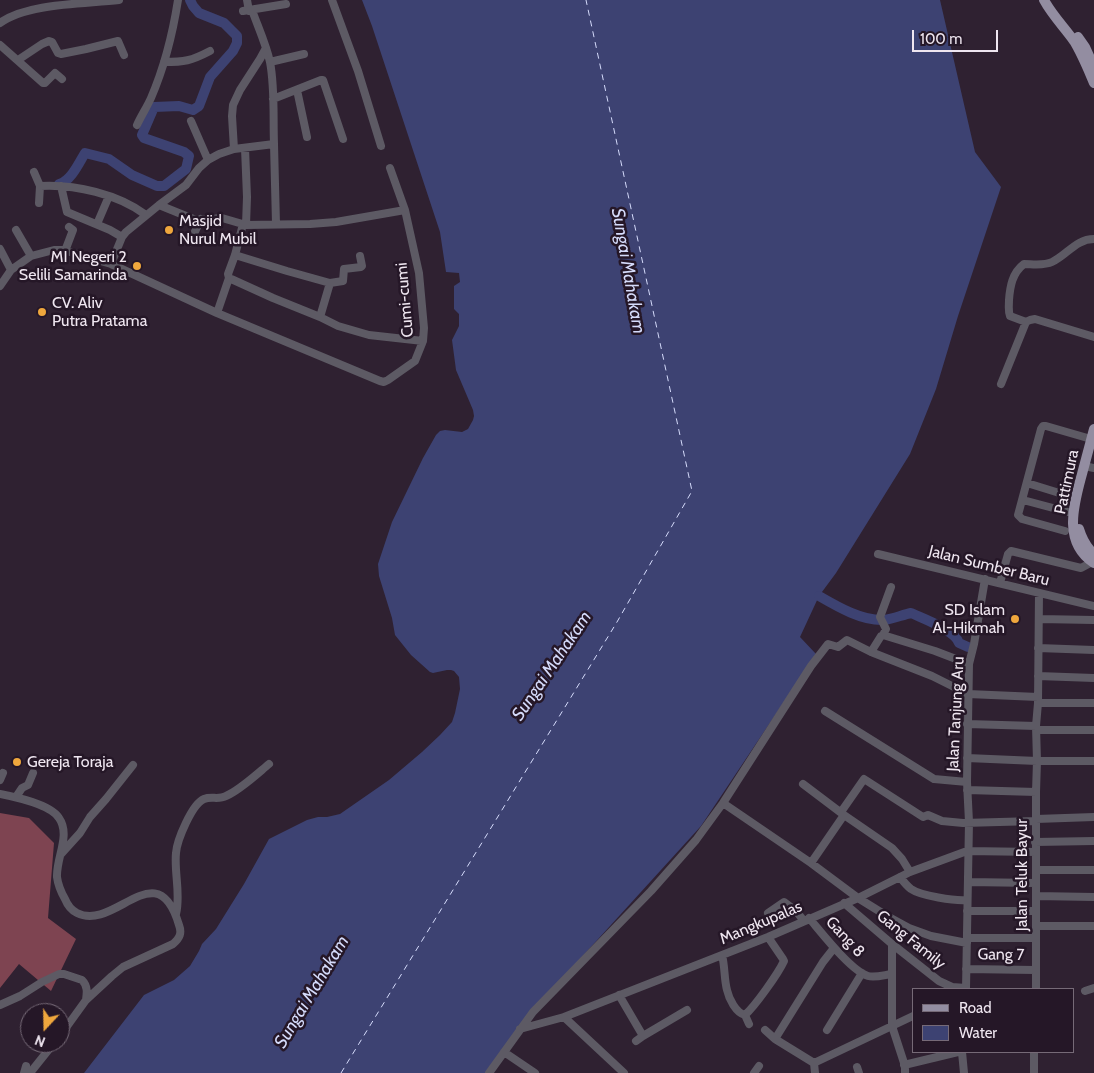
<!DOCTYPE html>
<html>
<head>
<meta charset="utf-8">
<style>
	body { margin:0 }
	#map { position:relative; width:1094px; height:1073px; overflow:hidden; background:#2f2131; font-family:Cabin,sans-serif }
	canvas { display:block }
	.legend { position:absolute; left:912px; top:988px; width:162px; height:65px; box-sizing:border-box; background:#251727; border:1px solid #766a77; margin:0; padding:6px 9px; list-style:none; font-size:15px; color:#efe6f0 }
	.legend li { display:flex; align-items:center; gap:10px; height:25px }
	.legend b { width:25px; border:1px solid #766a77 }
	.north { position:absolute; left:20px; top:1003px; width:50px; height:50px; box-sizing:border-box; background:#251727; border:1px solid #766a77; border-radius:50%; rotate:201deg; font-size:14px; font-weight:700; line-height:20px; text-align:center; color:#efe6f0 }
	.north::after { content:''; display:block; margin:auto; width:18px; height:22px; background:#efa73d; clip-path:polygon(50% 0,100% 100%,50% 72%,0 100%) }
	.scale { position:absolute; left:912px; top:30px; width:86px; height:22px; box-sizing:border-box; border:2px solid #efe6f0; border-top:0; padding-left:6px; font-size:15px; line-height:18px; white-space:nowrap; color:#efe6f0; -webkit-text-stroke:4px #251727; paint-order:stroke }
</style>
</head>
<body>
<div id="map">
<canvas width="1094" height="1073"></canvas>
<ul class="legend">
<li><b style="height:6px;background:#938da1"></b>Road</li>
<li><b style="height:14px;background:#3d4272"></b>Water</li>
</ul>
<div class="north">N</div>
<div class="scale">100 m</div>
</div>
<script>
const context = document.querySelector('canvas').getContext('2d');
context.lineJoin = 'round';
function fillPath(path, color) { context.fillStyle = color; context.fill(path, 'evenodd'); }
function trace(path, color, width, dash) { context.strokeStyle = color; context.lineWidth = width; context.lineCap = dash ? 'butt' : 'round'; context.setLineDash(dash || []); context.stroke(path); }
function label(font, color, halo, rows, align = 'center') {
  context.font = font + ' Cabin,sans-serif'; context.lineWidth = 5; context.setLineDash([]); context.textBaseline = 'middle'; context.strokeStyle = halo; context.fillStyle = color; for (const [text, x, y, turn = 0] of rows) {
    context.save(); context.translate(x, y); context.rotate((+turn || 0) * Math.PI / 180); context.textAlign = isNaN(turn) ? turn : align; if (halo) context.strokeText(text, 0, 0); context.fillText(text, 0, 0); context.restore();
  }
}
fillPath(new Path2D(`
	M0 813 29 818 54 843 48 918 76 939 51 991 19 964 0 988Z`), '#7e4451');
fillPath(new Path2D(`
	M362 0H940L975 152 1001 187 958 316 936 389 910 454 836 573 819 596 800 637 816 654 701 826 519 1026 486 1073H84L144 995 174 980 190 966 199 951 202 944 216 929 244 884 269 839 307 820 318 817H327L340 814 389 780 422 752 440 735 452 722 455 713 460 689 459 677 454 671 451 670H447L433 673 430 672 411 655 395 635 392 618 379 576 378 564 392 522 423 458 436 435 440 431 445 430 462 432 468 429 473 420 474 416 473 410 456 370 452 340 459 326V314L454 309V286L460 282 459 273 446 272 440 232 372 26Z`), '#3d4272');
trace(new Path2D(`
	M59 184C71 181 79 163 85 153L109 159 132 175 157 186H164L186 169 189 156 184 152 144 138 142 135 154 107 179 106 193 110 199 106 210 77 233 51 237 43V36L224 23 199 13 193 6 190 0
	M819 596C838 607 862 621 884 620 893 619 902 615 911 613 924 619 955 630 959 643L968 647`), '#3d4272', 10);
trace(new Path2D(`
	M341 1073 617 622 692 491 586 0`), '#d5dbfb', 1, [6, 5]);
trace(new Path2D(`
	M247 0 249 11
	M332 0 358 71 381 146
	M252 10C258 27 266 44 270 62 275 88 273 117 274 144
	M243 11 286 4
	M0 23C27 3 85 4 119 0
	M0 45 43 83H45L55 73 62 79
	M266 48 260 59 240 90 233 105 232 116 234 149 274 144 276 224
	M18 60 42 44 49 41 52 42 58 53 61 54 86 49 118 41 124 55
	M164 62C184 62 191 61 210 51
	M270 62 304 54
	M297 90 307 137
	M273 99 321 80H323L343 139
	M191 121 208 160
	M137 125C141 116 147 107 151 98 164 68 173 32 178 0
	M245 148 247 197 246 225
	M390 168 405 210
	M34 172 40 186C75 184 118 194 146 215
	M61 186 67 212 110 230 122 237
	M39 203 40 186
	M97 224 109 196
	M243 224 235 255 228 274 229 278 273 298 320 317 338 326 369 335 423 341
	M16 230 31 256
	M190 242 201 219
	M0 249 11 270
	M65 251 73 230 69 227
	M235 255 287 271 330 283 320 317
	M111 264 122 237 126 232 159 205
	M330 283 343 281 344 269 361 267 362 266 360 256
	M0 286 11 270 31 256 54 250H63L111 264 217 313 380 381 384 382 388 380 415 361 423 341 424 328 419 273 405 210 336 222 310 224 246 225 222 218 196 220 159 205 186 185 199 168 208 160 219 154 234 149
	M217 313 229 278
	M1026 322 1010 316C1008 311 1009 306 1009 300 1010 287 1012 273 1024 264 1032 264 1044 266 1052 262 1067 255 1076 239 1094 239
	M1001 384 1026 322 1030 320 1035 319 1094 337
	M1089 467 1094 468
	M1027 483 1069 496
	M1023 500 1068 512
	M1065 531 1022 519 1018 515 1041 429 1043 426H1046L1091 439
	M878 554 1094 606
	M1000 583 1008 554 1011 551 1081 568 1094 561
	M1039 619 1094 620
	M883 635 886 629 880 617 891 587
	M1038 648 1094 650
	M871 652 881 636 883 635 935 651 969 664
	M1038 676 1094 678
	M1038 703H1094
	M825 711 934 779 967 782
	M967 724 1036 726
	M1037 730H1094
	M967 758 1037 761H1094
	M0 780 3 773
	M803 784 844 815 892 848 902 859 910 872
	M967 790 1036 792
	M0 794C15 797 50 804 59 818 71 835 56 858 57 877 58 885 61 892 65 899 67 904 71 910 77 913 115 932 157 851 179 925 182 933 180 938 173 944L123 967 112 976 86 1000 60 1036
	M16 797 22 788 28 785 33 773
	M723 803 811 863 858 898 887 916 909 928 931 936 967 943
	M841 812 864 779 923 817 928 815 942 821 963 823 1036 821
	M1036 819 1094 817
	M1035 842 1094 841
	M61 854 80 833 90 817 106 799 133 765
	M811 863 844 815
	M1036 870H1094
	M900 877C903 881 907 886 911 889 921 896 955 901 967 900
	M968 882 1035 883
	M1036 896 1094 897
	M844 903 892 944 939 981 952 987 966 988
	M967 911H1035
	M768 913 784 902 796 911 804 921
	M176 914C181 894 174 873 176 853 177 840 192 804 204 799 211 796 219 800 226 796 240 790 257 774 269 764
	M809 918C821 932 851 971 868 976 875 978 884 975 891 974
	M1036 926H1094
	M967 938H1036
	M892 944V1026L905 1066V1073
	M722 955C725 966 724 979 727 990 729 999 736 1013 745 1015 755 1006 778 974 784 961L783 959 768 937
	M966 969 1035 970
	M966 989 969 822 967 782 969 664 974 644 985 579
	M1036 989V792L1037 761 1036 726 1038 703 1039 593
	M1085 991 1094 988
	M619 995 643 1036 636 1041
	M0 1005 20 996 42 982 59 974H64L82 980C88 986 87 993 86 1000
	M745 1015 749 1024
	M564 1017 624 1073
	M520 1029 564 1017 768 937 858 898 910 872 967 851 1036 852
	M765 1030 775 1039 814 1063
	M827 1030 862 973
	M643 1036 687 1010
	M775 1039 823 962 834 948
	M504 1052 535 1073
	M962 1052 964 1073
	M1034 1052V1073
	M814 1063 913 1016
	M814 1063 815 1073
	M904 1065 958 1052
	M857 1067 859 1073
	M24 1073 26 1066
	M30 1073 54 1043
	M489 1073 533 1012 651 891 696 840 723 803 811 666 828 644 838 647 847 640 871 652 932 676 968 694 1038 697
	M754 1073 759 1066`), '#5d5a64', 8);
trace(new Path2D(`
	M1044 0C1052 15 1064 27 1074 41 1082 54 1088 69 1094 83
	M1078 37 1085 47 1094 67
	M1094 429C1090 444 1086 459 1082 474 1074 504 1062 542 1094 563
	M1079 529C1082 539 1086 547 1094 554`), '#938da1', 10);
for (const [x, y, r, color] of [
	[169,230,5,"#efa73d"],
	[137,266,5,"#efa73d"],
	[42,312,5,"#efa73d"],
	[1015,619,5,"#efa73d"],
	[17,762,5,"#efa73d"]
]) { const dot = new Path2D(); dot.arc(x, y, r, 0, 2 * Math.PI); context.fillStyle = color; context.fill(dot); trace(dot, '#251727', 2); }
label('16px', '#efe6f0', '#251727', [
	["Masjid",179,221],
	["Nurul Mubil",179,239],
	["MI Negeri 2",127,257,"right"],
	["Selili Samarinda",127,275,"right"],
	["CV. Aliv",52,303],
	["Putra Pratama",52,321],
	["SD Islam",1005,610,"right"],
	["Al-Hikmah",1005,628,"right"],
	["Gereja Toraja",27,762]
], 'left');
label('16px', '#efe6f0', '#251727', [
	["Cumi-cumi",405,300,-95],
	["Pattimura",1067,482,-78],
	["Jalan Sumber Baru",989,566,14],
	["Jalan Tanjung Aru",956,714,-87],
	["Jalan Teluk Bayur",1022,875,-90],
	["Mangkupalas",761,923,-23],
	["Gang 8",845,937,47],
	["Gang Family",911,940,39],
	["Gang 7",1001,955,1]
]);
label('italic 18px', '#d5dbfb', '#251727', [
	["Sungai Mahakam",628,271,80],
	["Sungai Mahakam",552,666,-56],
	["Sungai Mahakam",312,992,-59]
]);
</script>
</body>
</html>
